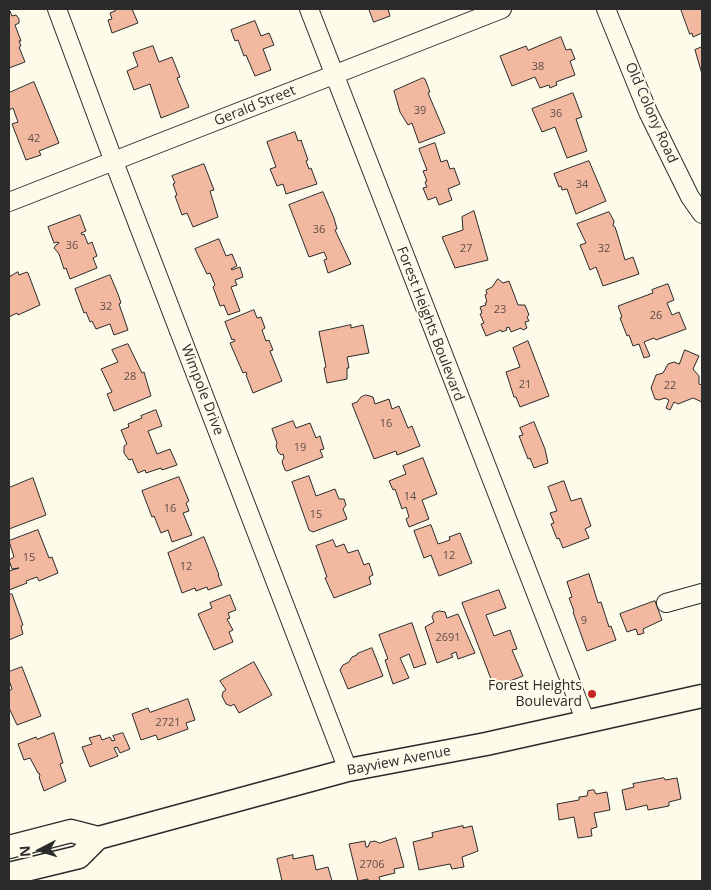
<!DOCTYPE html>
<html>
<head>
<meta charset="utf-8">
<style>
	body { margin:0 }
	#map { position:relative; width:711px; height:890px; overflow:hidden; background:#fdfbea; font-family:"Open Sans",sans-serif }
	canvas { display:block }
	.frame { position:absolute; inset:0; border:10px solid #2b2b2b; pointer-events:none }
	.north { position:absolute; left:15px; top:825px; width:50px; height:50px; -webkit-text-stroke:4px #fdfbea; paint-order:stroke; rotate:265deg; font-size:14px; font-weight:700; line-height:20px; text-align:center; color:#2b2b2b }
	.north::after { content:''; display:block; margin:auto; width:18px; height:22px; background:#2b2b2b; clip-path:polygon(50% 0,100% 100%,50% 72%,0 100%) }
</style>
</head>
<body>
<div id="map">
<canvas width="711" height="890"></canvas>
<div class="frame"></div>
<div class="north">N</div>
</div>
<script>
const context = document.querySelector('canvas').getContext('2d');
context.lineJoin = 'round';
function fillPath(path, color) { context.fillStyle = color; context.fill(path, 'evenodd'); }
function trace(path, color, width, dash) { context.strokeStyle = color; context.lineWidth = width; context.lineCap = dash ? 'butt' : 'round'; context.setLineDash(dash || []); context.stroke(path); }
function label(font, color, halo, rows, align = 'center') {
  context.font = font + ' "Open Sans",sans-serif'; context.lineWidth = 4; context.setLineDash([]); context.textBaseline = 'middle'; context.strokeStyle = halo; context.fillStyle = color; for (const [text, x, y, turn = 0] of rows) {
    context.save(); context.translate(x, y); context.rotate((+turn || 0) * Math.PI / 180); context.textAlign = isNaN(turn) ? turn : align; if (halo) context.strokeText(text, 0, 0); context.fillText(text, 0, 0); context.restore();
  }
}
const building = new Path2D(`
	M9 9 12 16 16 15 19 19V23L15 25 21 41H19L21 46 19 47 25 62 9 68Z
	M114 9H132L138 23 112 33 108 20 112 19 110 13 115 11Z
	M369 9H388L390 16 374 22Z
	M681 9H702V33L693 37 692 33 690 34Z
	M255 21 261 36 269 33 274 45 263 49 271 70 255 76 246 55 244 56 238 40 235 41 231 30Z
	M561 37 566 50 571 49 575 59 570 61 575 75 556 82 557 85 550 88 549 85 540 88 535 77 512 86 500 56 526 46 528 50Z
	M153 46 159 62 172 57 180 77 177 78 189 107 161 118 150 84 134 90 127 71 138 66 133 53Z
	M702 47V74L695 50Z
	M423 78 425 79 430 92 428 93 445 133 419 143 412 123 408 125 400 112 394 91Z
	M34 82 59 143 39 151 41 155 26 160 12 124 18 122 13 108 9 110V93Z
	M573 93 582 117 576 119 587 151 567 158 555 127 542 132 532 109Z
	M295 132 298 141 301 140 308 160 306 161 309 169 311 168 317 184 286 194 283 184 277 186 270 169 276 167 267 142Z
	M435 143 441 162 447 160 450 169 454 168 460 184 448 189 452 200 439 205 436 197 428 200 423 188 427 187 425 182 427 181 423 171 427 170 419 149Z
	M589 161 606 201 576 214 567 189 562 190 561 186 559 187 554 174Z
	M204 164 214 190 210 191 218 217 193 227 187 213 182 215 175 196 177 195 173 184 175 183 172 176Z
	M323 192 334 218 337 229 335 230 351 264 328 273 324 260 327 259 324 252 309 257 289 205Z
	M474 211 488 260 455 268 442 237 463 230 462 217Z
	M609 212 614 221 613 226 615 227 617 233 625 260 633 257 639 274 603 286 596 267 590 270 580 245 586 243 577 224Z
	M80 215 86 231 81 233 82 235 84 234 88 244 92 242 97 256 93 258 97 268 70 279 66 268 64 269 59 254 54 248 56 245 59 243 58 242 54 243 48 227Z
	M219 239 226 256 232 254 237 266 231 269 232 270 240 267 243 277 235 280 237 285 231 287 240 311 228 315 224 305 220 306 213 287 215 285 210 273 207 274 195 249Z
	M18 272 19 275 27 272 28 273 40 305 18 315 17 313 9 317V273L10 276Z
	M110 275 118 294 121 303 119 304 128 330 114 335 110 324 96 329 92 321 90 322 86 312 84 313 75 289Z
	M498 279 503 283 509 281 518 305H525L529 315 527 317 529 321 525 322 527 328 523 330 521 328 511 332 509 327 506 328 507 330 502 332 501 330 486 336 481 324 484 323 480 314 482 313 480 307 486 305 485 303 487 302 485 295 487 294 486 290 492 287Z
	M668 284 674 300 667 303 672 315 679 312 686 329 656 340 654 338 644 342 650 356 644 358 639 344 633 346 629 335 627 336 620 318 622 317 618 306 653 293 652 290Z
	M254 310 257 318 261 317 265 328 262 330 266 341 269 340 273 350 270 351 282 381 253 393 246 375 247 374 246 372 243 373 230 343 235 341 234 339 232 340 225 322Z
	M351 325V328L363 325 369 353 347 357 349 368H347V379L327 383 324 368 326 367 319 332Z
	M528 341 549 396 520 407 516 397H514L506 372 520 367 513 348Z
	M128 344 142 373 144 372 151 396 114 411 107 394 112 392 101 369 118 362 112 350Z
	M685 350 699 356 693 369 699 376V384L702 385V402L693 398 678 404 674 402 670 410 666 408 669 400 665 398 659 400 655 399 651 388 656 375 663 373 668 364 674 362 679 364Z
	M366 395 373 397 375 404 389 399 392 409 399 406 408 428 412 426 420 446 397 455 396 451 374 459 352 404 357 402 361 397Z
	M156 410 162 426 148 431 157 454 170 449 177 465 162 470 161 468 146 473 145 470 138 473 132 459 129 460 124 453V446L127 444 121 430 129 427 128 424 142 418 141 416Z
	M293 421 296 428 310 423 316 438 320 436 324 449 320 450 323 457 287 471 285 470 282 462 284 457 283 454 281 455 278 452 276 446 277 443 272 429Z
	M534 422 545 449 548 463 534 468 530 458 528 459 519 436 523 435 520 428Z
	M423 458 437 494 422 500 429 519 409 527 406 519 409 517 406 507 402 509 395 489 393 490 389 481 406 474 403 466Z
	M309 476 316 496 335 489 339 499H344L346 505 343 509 347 519 313 532 309 530 292 482Z
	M179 477 189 501 186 503 189 511 183 513 192 535 172 542 168 530 161 533 154 516 152 517 142 491Z
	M33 478 46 515 9 529V488Z
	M564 481 571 501 581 498 591 526 585 529 589 538 563 548 559 538 557 539 551 524 554 523 550 513 557 511 548 487Z
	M431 525 438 544 450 540 449 537 460 533 472 563 439 576 431 555 424 558 414 531Z
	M38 530 49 558 52 557 58 573 39 581 37 577 26 581 27 583 9 590V571L19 568 12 569 9 560 14 557 9 541Z
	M204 537 219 575H218L222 585 208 590 207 587 196 591 195 588 182 593 168 553Z
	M333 540 336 547 344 544 348 553 358 550 364 565 369 563 373 575 369 577 371 584 334 598 325 578 327 577 316 546Z
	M589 574 598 603 601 602 609 627 611 626 616 640 587 651 573 612 574 611 569 598 572 597 567 582Z
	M499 590 506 608 486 615 494 636 510 630 517 649 512 650 523 676 494 687 462 603Z
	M12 594 23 625 21 626 23 634 9 640V595Z
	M230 595 236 610 228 613 230 618 227 619 233 630 229 632 233 642 214 650 198 614 212 608 210 603Z
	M655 601 662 620 643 629 644 633 638 635 636 629 627 632 620 614Z
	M440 611 445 612 447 618 458 614 475 653 458 659 456 652 451 654 453 657 437 663 425 627 434 622 432 617 434 613Z
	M412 623 426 664 414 668 409 654 400 658 409 678 393 684 385 660 388 659 379 635Z
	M372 648 383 676 348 689 340 670 343 665 349 662 352 657 357 655V654Z
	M254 662 272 695 239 713 234 704 231 706 226 704 222 696 223 692 226 690 220 681Z
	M22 667 41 716 17 725 9 708V691L12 689 9 680V672Z
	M188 699 195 720 186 723 188 729 158 740 156 735 141 740 132 714 148 708 150 712Z
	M54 733 63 763 60 764 66 781 44 791 39 777 40 776 39 773H38L30 758 24 760 18 744 36 737 37 739Z
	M123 733 130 749 120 753 117 747 114 748 118 756 90 767 82 747 92 744 89 738 100 735 102 740 110 737 112 741 115 740 113 736Z
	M664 778 665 780 677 778 681 799 669 802V806L648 810 647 805 626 810 622 790 634 787 633 784Z
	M594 790 596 794 607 792 610 810 594 813 597 827 591 829 592 836 578 838 574 817 559 820 557 804 579 800V797L587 796 588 791Z
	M463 826V828L472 826 478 851 462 857 464 867 452 869 450 864 419 870 413 842 433 837 432 833Z
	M396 838 404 867 394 869 395 873 379 877 380 880 378 881H368V879L358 881 349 844 365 841 366 847H368L370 842 375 841 379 843Z
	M293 855V859L313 855 316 870 328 867 332 881H282L277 859Z`);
fillPath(building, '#f2b8a0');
trace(building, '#2b2b2b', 1);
const minor = new Path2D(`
	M57 9 114 162 348 770
	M309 9 586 722
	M606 9 648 112 690 197 702 214
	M9 202 502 9
	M666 603 702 593`);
const major = new Path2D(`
	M9 847 71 831 98 838
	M9 874 79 857 98 838 348 770 486 744 702 696`);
trace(minor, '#2b2b2b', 20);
trace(major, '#2b2b2b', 25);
trace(minor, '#fdfbea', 18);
trace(major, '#fdfbea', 22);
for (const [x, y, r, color] of [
	[592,694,5,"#c62828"]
]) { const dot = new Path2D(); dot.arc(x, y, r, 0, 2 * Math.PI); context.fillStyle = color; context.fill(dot); trace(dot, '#fdfbea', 2); }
label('11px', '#5d4e48', null, [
	["38",538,67],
	["39",420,111],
	["36",556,114],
	["42",34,139],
	["34",582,185],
	["36",319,230],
	["36",72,246],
	["27",466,249],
	["32",604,249],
	["32",106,307],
	["23",500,310],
	["26",656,316],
	["28",130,377],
	["21",525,385],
	["22",670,386],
	["16",386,424],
	["19",300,448],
	["14",410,497],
	["16",170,509],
	["15",316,515],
	["12",449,556],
	["15",29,558],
	["12",186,567],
	["9",584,621],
	["2691",448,638],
	["2721",168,723],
	["2706",372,865]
]);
label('14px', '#2b2b2b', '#fdfbea', [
	["Gerald Street",255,106,-22],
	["Old Colony Road",651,113,66],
	["Forest Heights Boulevard",430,324,69],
	["Wimpole Drive",202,390,69],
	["Bayview Avenue",399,761,-11]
]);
label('14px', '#2b2b2b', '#fdfbea', [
	["Forest Heights",582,686],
	["Boulevard",582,702]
], 'right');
</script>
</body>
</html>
